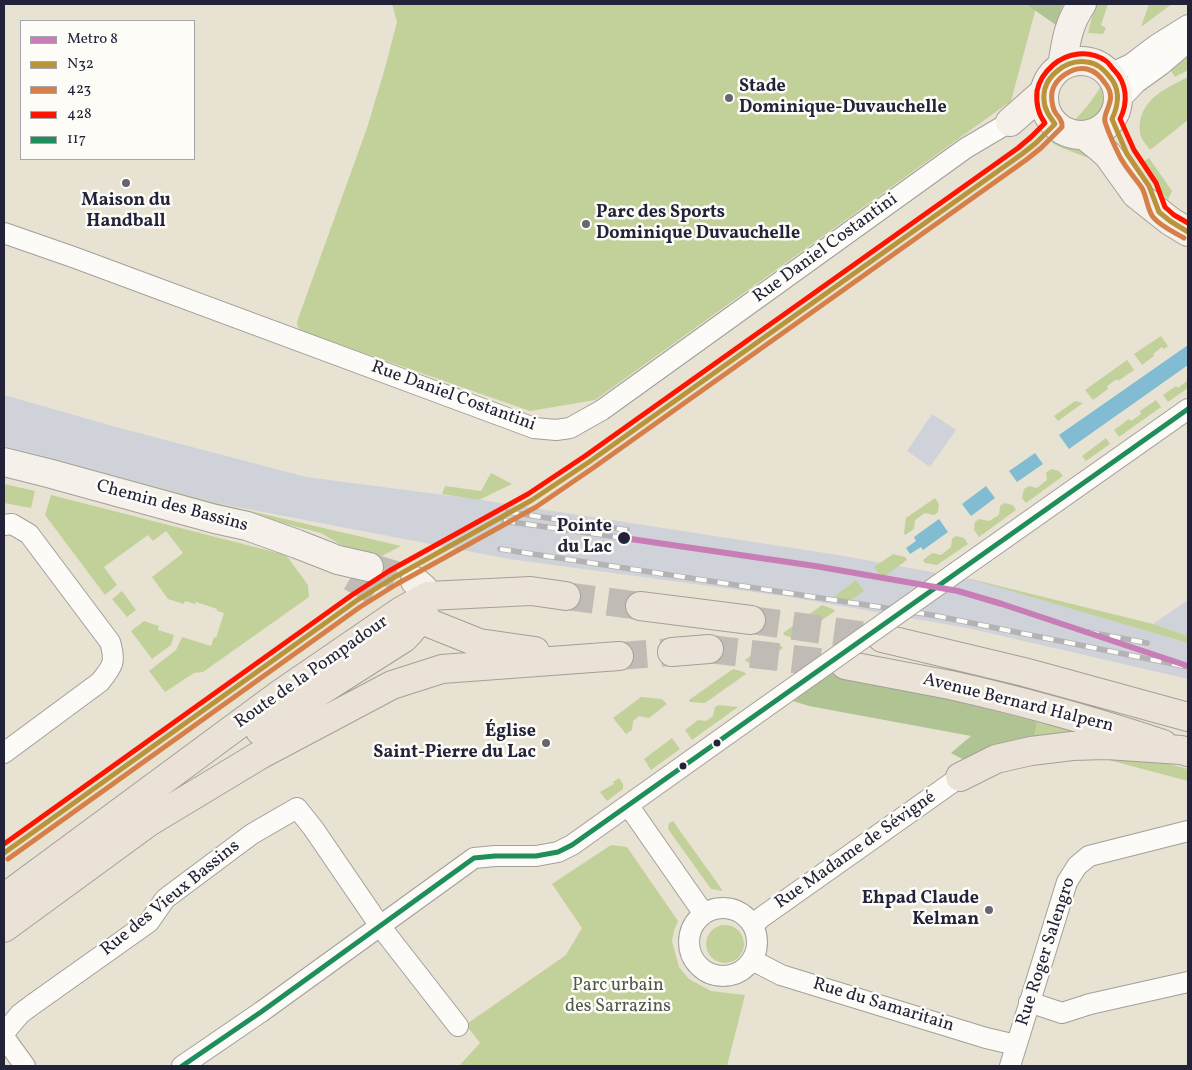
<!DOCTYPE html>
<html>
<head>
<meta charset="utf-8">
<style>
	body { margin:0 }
	#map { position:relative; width:1192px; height:1070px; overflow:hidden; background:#e8e2d3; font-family:Vollkorn,serif }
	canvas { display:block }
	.frame { position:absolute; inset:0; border:5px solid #22223b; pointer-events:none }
	.legend { position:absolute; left:20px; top:20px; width:175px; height:140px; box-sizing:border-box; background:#fdfcf7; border:1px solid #a5a5ac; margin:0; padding:6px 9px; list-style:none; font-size:15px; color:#22223b }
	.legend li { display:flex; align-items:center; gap:10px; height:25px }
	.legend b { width:25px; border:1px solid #a5a5ac }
</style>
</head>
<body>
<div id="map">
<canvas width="1192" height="1070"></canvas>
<div class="frame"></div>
<ul class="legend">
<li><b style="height:6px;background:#c97db7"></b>Metro 8</li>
<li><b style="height:6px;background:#ba943a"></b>N32</li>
<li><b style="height:6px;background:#d77f49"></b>423</li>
<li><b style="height:6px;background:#ff1400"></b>428</li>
<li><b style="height:6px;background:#1f8e5a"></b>117</li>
</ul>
</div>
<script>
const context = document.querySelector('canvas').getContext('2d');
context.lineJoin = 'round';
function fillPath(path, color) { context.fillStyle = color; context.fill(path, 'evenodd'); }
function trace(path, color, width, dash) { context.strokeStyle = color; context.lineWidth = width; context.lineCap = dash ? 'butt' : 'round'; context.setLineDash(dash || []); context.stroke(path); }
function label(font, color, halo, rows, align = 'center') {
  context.font = font + ' Vollkorn,serif'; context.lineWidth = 5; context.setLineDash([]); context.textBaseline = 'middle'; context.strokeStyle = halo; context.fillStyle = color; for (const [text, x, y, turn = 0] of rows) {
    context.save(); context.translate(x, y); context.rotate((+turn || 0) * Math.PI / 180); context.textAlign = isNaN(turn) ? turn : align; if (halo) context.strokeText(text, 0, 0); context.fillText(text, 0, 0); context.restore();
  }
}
fillPath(new Path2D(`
	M4 395 116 427 306 477 475 499 838 555 976 580 1188 643V679L968 628 784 596 509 559 216 503 4 446Z
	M932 414 956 430 930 467 907 451Z
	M1188 600V636L1153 624Z`), '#cfd2d9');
fillPath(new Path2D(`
	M392 4H1037L1011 101 595 400 530 411 301 331 297 325 298 319 367 128 385 68 397 22Z
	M1095 4H1108L1101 25 1106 28 1103 34 1088 33Z
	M1149 4H1172L1141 27Z
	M1188 54V70L1175 77 1169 68Z
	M1188 77V120L1150 150C1147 146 1143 141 1141 137 1139 130 1139 124 1141 117 1148 95 1169 87 1188 77Z
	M1102 85C1104 90 1106 96 1106 101 1105 112 1093 122 1083 122 1082 122 1075 121 1074 121L1089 104Z
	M1055 138 1079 146 1099 162 1062 148 1052 143V142Z
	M1149 158 1172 191 1168 200 1160 190 1141 163Z
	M1161 336 1168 346 1164 349 1162 347 1153 354 1154 356 1142 365 1134 354Z
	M1127 360 1134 370 1118 381 1117 379 1107 386 1108 389 1093 400 1085 390Z
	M1188 378V388L1168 402 1163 395 1176 386 1178 388 1187 381 1186 379Z
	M1156 400 1161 407 1119 437 1114 430 1129 419 1131 421 1141 414 1140 411Z
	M1075 401 1083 403 1058 421 1054 416Z
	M1106 438 1110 444 1086 461 1082 456Z
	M4 448 56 460 216 503 401 546 370 562 321 533 4 452Z
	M1051 469 1059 471 1063 476 1026 503 1022 498 1024 489 1029 486 1037 488 1047 480 1046 473Z
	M491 473 512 484 479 500 442 494 445 486 481 491Z
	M4 484 35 491 31 508 4 503Z
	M51 495 286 555 308 585 309 597 203 672 194 673 165 692 149 671 176 650 182 637 211 646 214 637 216 638 224 613 217 611V609L196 602 195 604 185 601 184 604 168 599 152 577 183 553 166 531 153 541 148 535 104 567 117 585 105 595 45 515Z
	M935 498 939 504 938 512 934 515 925 513 915 520 914 529 905 535 904 533 906 518Z
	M1004 503 1013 505 1016 510 979 537 974 530 975 522 979 519 989 521 999 515 1000 506Z
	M956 536 964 538 968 544 937 565 925 563 923 560 932 553 941 555 951 547 952 539Z
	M893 554 905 557 907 560 882 578 874 567Z
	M967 578 1153 624 1188 636V643Z
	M856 580 864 591 848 602 837 598 835 596Z
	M122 591 136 610 127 617 112 599Z
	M822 605 833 609 835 611 795 639 784 635 783 633Z
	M144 621 159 626 158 630 174 635 171 645 152 659 131 631Z
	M770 642 781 646 783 648 758 666 747 662 745 660Z
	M733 669 744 672 746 674 705 703 690 702 689 700Z
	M641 697 662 699 667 704 649 718 639 716 633 721 632 730 626 734 613 718Z
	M719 705 738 707 692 740 685 730 698 720 706 721 713 716 715 707Z
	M1037 722 1086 734 1032 745Z
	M672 738 680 749 651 770 644 759Z
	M1086 754H1133L1188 769V781Z
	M619 778 623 784V789L607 801 600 792 614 784 613 782Z
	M673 821 723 891 711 889 668 829 669 823Z
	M611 845 627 847 678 921 674 931 672 941 679 967 689 979 711 991 745 995 727 1066H459L480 1043 467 1026 468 1023 566 955 582 928 552 884Z
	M706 944a19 19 0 1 1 38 0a19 19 0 1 1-38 0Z`), '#c2d19a');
fillPath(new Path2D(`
	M1026 4H1063L1056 25Z
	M831 673 952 700 1037 722 1033 742 974 765 951 753 971 736 809 706 793 701Z`), '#b0c393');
fillPath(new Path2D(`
	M1188 345V365L1069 449 1059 435Z
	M1035 453 1043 464 1017 482 1009 471Z
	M986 486 995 498 971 516 962 504Z
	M939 519 948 532 923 550 921 547 910 554 906 548 916 541 914 537Z`), '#82bcd3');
trace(new Path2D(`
	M369 567 415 581
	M351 577 387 598`), '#c0bcb5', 28, [28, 14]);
trace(new Path2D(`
	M566 596 640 606
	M751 620 882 638
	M709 649 845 665
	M619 656 672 652`), '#c0bcb5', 28, [28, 14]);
const street = new Path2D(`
	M1109 74 1131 64 1156 45 1188 25
	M1118 102 1136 83 1161 65 1188 42
	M4 233 73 257 534 428 556 430 570 428 602 410 966 148 1010 122
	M4 525 12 524 29 534 110 642C116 662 113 666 100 682L4 753
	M958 571 1188 409
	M628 805 704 914
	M689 942a34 34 0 1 1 68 0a34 34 0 1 1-68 0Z
	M753 925 762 917 960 777
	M752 960 781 975 986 1038 1016 1045
	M1029 1002 1062 1013 1090 1004 1188 982
	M4 1033 20 1014 32 1005 149 922 165 899 181 887 252 834 297 808 313 828 380 926 458 1026
	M4 1037 25 1066
	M182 1066 261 1012 474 858 495 856H536L558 852 572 845 763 709
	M1010 1066 1067 882 1077 866 1089 856 1188 831`);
const secondary = new Path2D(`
	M1044 98a37 37 0 1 1 74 0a37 37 0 1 1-74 0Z
	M1062 66C1066 42 1068 24 1082 4
	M1010 122 1044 92
	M1084 135 1099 147 1108 155 1136 194 1170 221 1188 232
	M4 462 48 473 215 519 247 526 297 544 338 560 369 567
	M415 581 423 588 428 596`);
const primary = new Path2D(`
	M640 606 751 620
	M404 613 479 643 535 651
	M882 638 1024 672 1188 717
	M672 652 709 649
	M845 665C880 672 915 678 950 685 1022 701 1093 721 1163 744
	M260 731 289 711 404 638C418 624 423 614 428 596
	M4 898 280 694 401 611 428 596 531 591 566 596
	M4 928 149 822 260 755 392 685 442 669 619 656`);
const highway = new Path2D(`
	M960 777 996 759 1031 751 1072 746 1107 745 1181 750 1188 752`);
trace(street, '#a39f9a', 22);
trace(secondary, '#a39f9a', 30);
trace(primary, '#a39f9a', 30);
trace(highway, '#a39f9a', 30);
trace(street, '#fcfbf8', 20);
trace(secondary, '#f5f0ea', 28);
trace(primary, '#eae2d6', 28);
trace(highway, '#eae2d6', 28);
const rail = new Path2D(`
	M508 512 627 530
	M504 521 624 538
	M500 549 932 615 1188 667
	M1088 632 1147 643`);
trace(rail, '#b3b2b4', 5.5);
trace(rail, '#fdfcf7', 4, [11]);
const streetBridge = new Path2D(`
	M763 709 958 571`);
trace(streetBridge, '#a39f9a', 22, []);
trace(streetBridge, '#fcfbf8', 20);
trace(new Path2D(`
	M4 853 356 601 393 578 532 500 589 462 1022 154 1036 143 1055 124C1050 117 1044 109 1044 100 1042 77 1066 59 1087 62 1097 63 1103 69 1109 76 1121 89 1119 104 1112 119L1127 154 1149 186 1159 212 1170 221 1188 232`), '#ba943a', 5);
trace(new Path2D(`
	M8 859 360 607 397 584 536 507 593 468 1026 160 1041 148 1062 127C1063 119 1057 117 1054 110 1052 104 1051 98 1052 92 1055 78 1073 66 1087 69 1095 71 1101 77 1105 83 1119 100 1102 111 1105 122 1109 134 1115 147 1120 157 1126 168 1135 178 1142 188 1147 197 1147 209 1153 217 1160 226 1174 232 1184 238`), '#d77f49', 5);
trace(new Path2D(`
	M4 844 352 595 389 571 528 494 585 456 1018 148 1031 137 1045 123C1038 114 1036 102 1037 91 1039 81 1045 72 1053 65 1067 53 1089 49 1106 61 1109 63 1111 67 1114 70 1120 76 1124 84 1125 93 1126 102 1124 111 1120 119L1134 150 1156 183 1165 207 1174 215 1188 223`), '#ff1400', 5);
trace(new Path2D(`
	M182 1066 261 1012 474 858 495 856H536L558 852 572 845 1188 409`), '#1f8e5a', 5);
trace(new Path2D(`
	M624 538 815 566 958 591 1002 604 1188 666`), '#c97db7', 6);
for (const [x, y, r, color] of [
	[729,98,5,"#676570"],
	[126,183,5,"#676570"],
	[586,224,5,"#676570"],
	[624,538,7,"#22223b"],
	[546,743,5,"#676570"],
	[717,743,4.5,"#22223b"],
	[683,766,4.5,"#22223b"],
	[989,910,5,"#676570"]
]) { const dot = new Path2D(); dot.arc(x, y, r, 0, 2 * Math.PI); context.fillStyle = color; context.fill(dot); trace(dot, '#fdfcf7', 2); }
label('bold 18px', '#22223b', '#fdfcf7', [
	["Stade",739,88],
	["Dominique-Duvauchelle",739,109],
	["Maison du",126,202,"center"],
	["Handball",126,223,"center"],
	["Parc des Sports",596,214],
	["Dominique Duvauchelle",596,235],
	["Église",536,733,"right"],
	["Saint-Pierre du Lac",536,754,"right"],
	["Ehpad Claude",979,900,"right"],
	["Kelman",979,921,"right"]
], 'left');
label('18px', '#22223b', '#fdfcf7', [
	["Rue Daniel Costantini",826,249,-36],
	["Rue Daniel Costantini",453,397,20],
	["Chemin des Bassins",172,507,15],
	["Route de la Pompadour",312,673,-35],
	["Avenue Bernard Halpern",1018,704,14],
	["Rue Madame de Sévigné",856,851,-35],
	["Rue des Vieux Bassins",171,899,-39],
	["Rue Roger Salengro",1047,952,-72],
	["Rue du Samaritain",883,1006,17]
]);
label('bold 18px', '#22223b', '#fdfcf7', [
	["Pointe",612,528],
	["du Lac",612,549]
], 'right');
label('18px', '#4f5a4c', '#fdfcf7', [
	["Parc urbain",618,987],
	["des Sarrazins",618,1008]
]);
</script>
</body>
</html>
